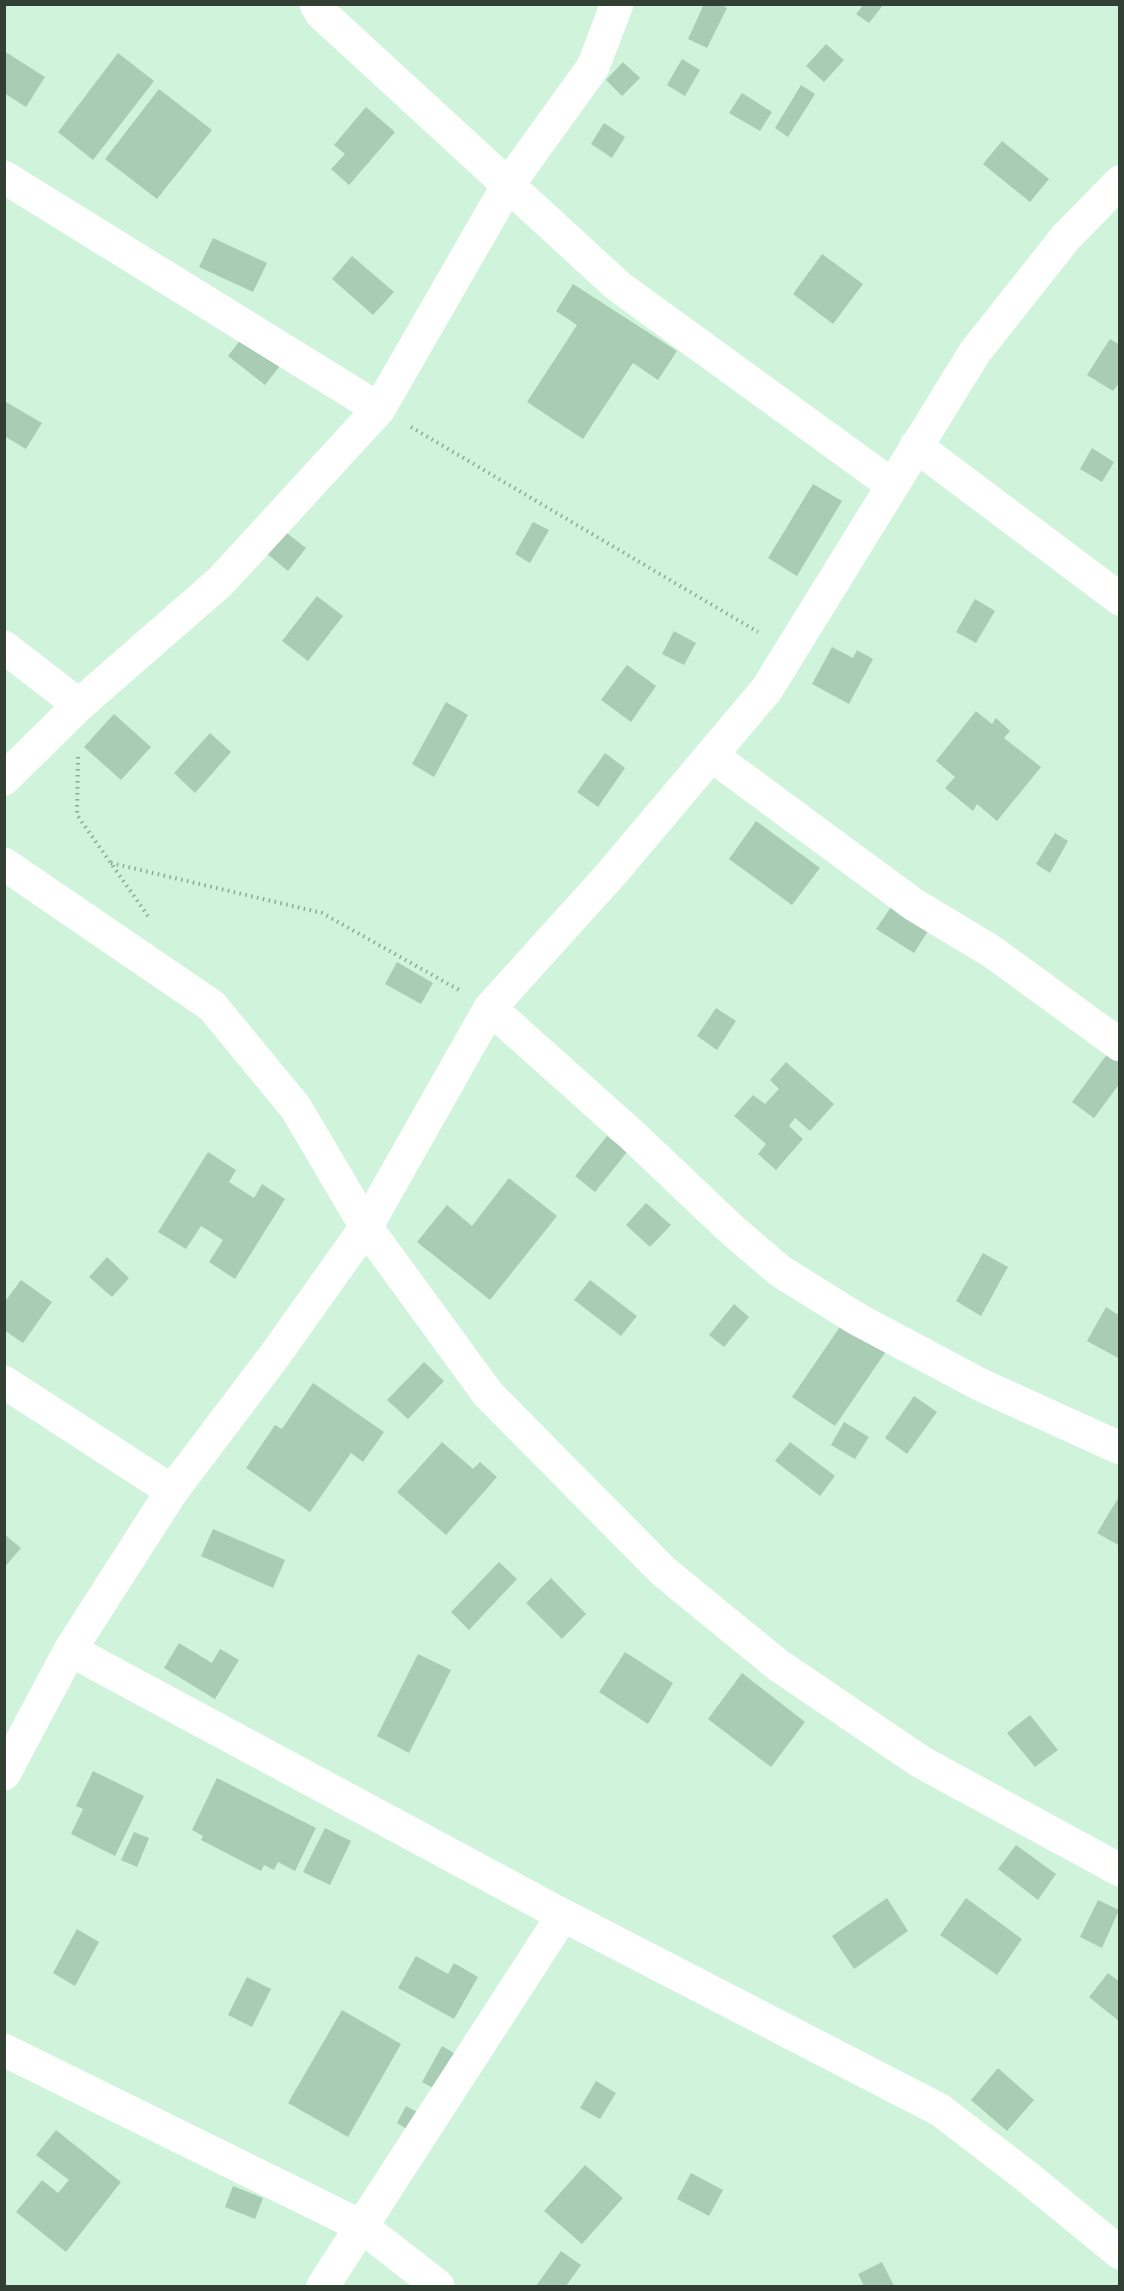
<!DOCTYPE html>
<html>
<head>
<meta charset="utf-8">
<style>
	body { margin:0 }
	#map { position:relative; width:1124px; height:2291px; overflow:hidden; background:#d0f4db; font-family:Literata,serif }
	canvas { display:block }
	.frame { position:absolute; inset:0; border:6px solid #313f35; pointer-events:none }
</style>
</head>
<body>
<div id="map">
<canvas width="1124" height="2291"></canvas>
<div class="frame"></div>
</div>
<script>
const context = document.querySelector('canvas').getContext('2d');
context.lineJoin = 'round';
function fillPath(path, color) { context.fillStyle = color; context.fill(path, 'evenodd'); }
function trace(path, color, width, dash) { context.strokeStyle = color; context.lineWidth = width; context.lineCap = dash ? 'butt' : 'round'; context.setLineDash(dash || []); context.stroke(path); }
fillPath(new Path2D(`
	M704 4H719L727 8 707 48 688 39Z
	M864 4H884L869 23 856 14Z
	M826 44 844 60 824 82 806 66Z
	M4 51 45 77 26 107 4 93Z
	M118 53 154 81 93 160 58 132Z
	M682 59 700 70 685 96 667 85Z
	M623 62 640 78 622 96 606 80Z
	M801 85 815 94 788 137 775 128Z
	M159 89 212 130 157 199 105 159Z
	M742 93 772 112 760 131 729 113Z
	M366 107 395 132 349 185 331 169 345 154 334 145Z
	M604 123 625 137 612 158 591 144Z
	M1002 141 1049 179 1030 202 983 164Z
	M213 238 267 263 253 292 199 267Z
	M822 254 863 284 833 324 793 294Z
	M352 256 394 292 373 315 332 279Z
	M573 284 677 351 658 380 633 363 583 439 527 402 577 325 556 311Z
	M245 334 283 362 265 385 228 356Z
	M1110 339 1120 345V382L1113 391 1087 375Z
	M4 401 42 423 26 449 4 436Z
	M1092 448 1114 462 1102 482 1080 469Z
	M813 484 842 501 797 576 768 558Z
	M533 522 549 530 530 563 515 554Z
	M283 530 306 548 288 571 266 553Z
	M317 596 343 616 308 661 282 641Z
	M975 599 995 611 976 643 956 632Z
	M674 631 696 643 684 665 662 654Z
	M832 647 853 658 857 650 873 659 849 704 812 684Z
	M627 665 656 686 631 722 601 700Z
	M446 702 468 715 434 777 412 764Z
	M976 711 992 724 996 718 1010 731 1004 738 1041 767 997 821 977 804 973 811 945 788 955 777 936 761Z
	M114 714 151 747 121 780 84 747Z
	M210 733 231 752 195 793 174 773Z
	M605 753 625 768 598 807 577 792Z
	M756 821 820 868 792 905 729 859Z
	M1055 833 1068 841 1050 873 1036 864Z
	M891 907 928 931 914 953 876 929Z
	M397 962 433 983 421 1004 385 984Z
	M716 1008 736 1021 717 1050 697 1036Z
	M1108 1053 1120 1062V1083L1094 1118 1072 1102Z
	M786 1062 834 1104 810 1131 795 1118 789 1126 803 1139 776 1170 758 1154 766 1144 734 1116 753 1095 765 1104 779 1089 770 1080Z
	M607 1136 627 1152 595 1192 575 1176Z
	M208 1152 236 1170 229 1182 254 1198 262 1184 285 1199 235 1279 209 1262 223 1240 201 1226 186 1249 158 1232Z
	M509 1178 557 1216 490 1300 417 1242 447 1205 472 1226Z
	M646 1203 671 1225 650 1247 626 1225Z
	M983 1253 1008 1267 981 1316 956 1301Z
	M107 1257 129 1278 112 1297 89 1277Z
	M21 1280 52 1302 23 1343 4 1330V1303Z
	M590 1280 637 1316 621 1336 574 1300Z
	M734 1304 749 1317 724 1347 709 1335Z
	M1106 1307 1120 1316V1359L1087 1341Z
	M846 1318 889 1347 835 1426 792 1397Z
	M424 1362 444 1381 408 1419 387 1400Z
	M313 1383 384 1432 363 1462 351 1453 310 1512 246 1468 275 1425 282 1429Z
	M914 1396 937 1412 907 1454 885 1438Z
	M844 1422 869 1437 855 1459 831 1445Z
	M442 1442 473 1469 480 1462 497 1477 446 1535 397 1492Z
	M790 1442 835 1476 820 1496 775 1461Z
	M1120 1495V1546L1097 1533Z
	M213 1529 285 1560 273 1588 201 1556Z
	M4 1534 21 1548 4 1568Z
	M499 1562 517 1579 469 1630 451 1612Z
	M551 1578 586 1614 562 1639 526 1603Z
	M179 1643 212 1663 220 1649 239 1660 215 1699 164 1668Z
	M625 1652 673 1683 648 1724 599 1692Z
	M418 1654 451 1670 409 1753 377 1736Z
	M742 1673 805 1722 771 1767 708 1719Z
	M1030 1715 1058 1750 1035 1767 1007 1733Z
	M93 1771 144 1796 115 1856 71 1834 83 1809 76 1806Z
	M217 1778 316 1828 295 1871 278 1862 274 1870 264 1865 261 1871 201 1840 203 1836 192 1830Z
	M325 1828 351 1841 330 1885 303 1872Z
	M134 1832 149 1838 137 1867 121 1860Z
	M1016 1845 1056 1874 1038 1900 998 1869Z
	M887 1898 908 1931 854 1969 832 1936Z
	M966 1898 1022 1939 997 1975 940 1935Z
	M1098 1900 1119 1910 1102 1948 1080 1937Z
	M77 1929 99 1942 75 1986 53 1973Z
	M416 1956 448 1974 454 1963 478 1977 454 2019 398 1988Z
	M1108 1973 1120 1982V2022L1089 1997Z
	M247 1977 271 1989 252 2027 228 2015Z
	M342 2010 401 2044 348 2137 288 2103Z
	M442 2046 462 2058 442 2093 422 2082Z
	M998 2068 1034 2100 1007 2131 971 2100Z
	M596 2081 616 2093 600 2119 580 2108Z
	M406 2106 423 2115 413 2133 397 2123Z
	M56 2130 121 2182 66 2252 16 2212 42 2180 58 2193 69 2180 36 2155Z
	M585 2165 623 2198 582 2244 544 2211Z
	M691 2173 723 2190 709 2216 677 2199Z
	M233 2186 263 2198 255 2219 225 2207Z
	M561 2251 581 2265 566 2286H536Z
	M882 2262 894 2286H864L858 2274Z`), '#a9ccb4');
trace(new Path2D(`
	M411 427 758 632
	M78 757 77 815 148 916
	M111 863 322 913 459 990`), '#8da895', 4, [1.5, 4.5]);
trace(new Path2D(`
	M316 4 321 13 618 286 892 485
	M4 177 379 409
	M916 446 1120 599
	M4 647 79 705
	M711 755 913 904 991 951 1120 1045
	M4 779 79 705 221 581 379 409 508 185 593 67 617 4
	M4 864 212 1006 296 1108 366 1227 488 1394 664 1572 778 1665 921 1762 1120 1870
	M490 1008 632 1135 731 1229 780 1271 857 1319 981 1385 1120 1448
	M4 1382 172 1491
	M70 1650 553 1910 940 2110 1026 2176 1120 2253
	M4 1774 70 1650 172 1491 275 1355 366 1227 490 1008 612 873 767 689 975 352 1066 237 1120 182
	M4 2050 361 2226 438 2286
	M323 2286 563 1915`), '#fff', 33);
</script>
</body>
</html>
